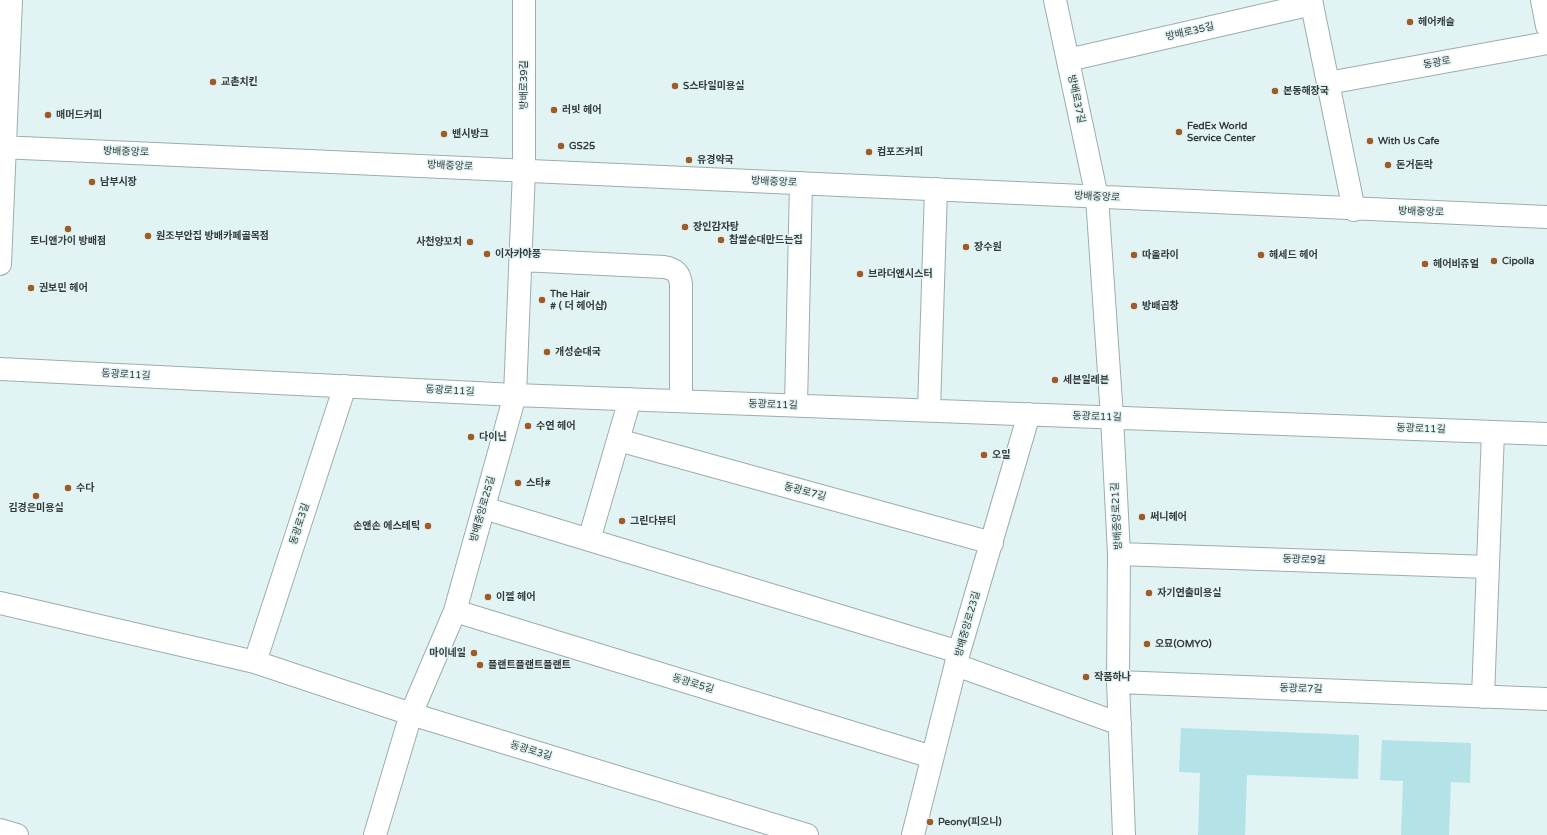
<!DOCTYPE html>
<html>
<head>
<meta charset="utf-8">
<style>
	body { margin:0 }
	canvas { display:block; background:#e2f3f4 }
</style>
</head>
<body>
<canvas width="1547" height="835"></canvas>
<script>
const context = document.querySelector('canvas').getContext('2d');
context.lineJoin = 'round';
function fillPath(path, color) { context.fillStyle = color; context.fill(path, 'evenodd'); }
function trace(path, color, width, dash) { context.strokeStyle = color; context.lineWidth = width; context.lineCap = dash ? 'butt' : 'round'; context.setLineDash(dash || []); context.stroke(path); }
function label(font, color, halo, rows, align = 'center') {
  context.font = font + ' "Varela Round","Noto Sans KR",sans-serif'; context.lineWidth = 3; context.setLineDash([]); context.textBaseline = 'middle'; context.strokeStyle = halo; context.fillStyle = color; for (const [text, x, y, turn = 0] of rows) {
    context.save(); context.translate(x, y); context.rotate((+turn || 0) * Math.PI / 180); context.textAlign = isNaN(turn) ? turn : align; if (halo) context.strokeText(text, 0, 0); context.fillText(text, 0, 0); context.restore();
  }
}
fillPath(new Path2D(`
	M1181 728 1359 735 1358 779 1247 775 1245 835H1198L1200 773 1179 772Z
	M1382 740 1471 743 1470 783 1451 782 1449 835H1401L1403 781 1380 780Z`), '#b3e3e6');
const minor = new Path2D(`
	M1055 0 1097 197 1112 417 1119 554 1118 682 1124 835
	M1311 0 1354 210
	M1542 0 1547 26
	M1068 60 1312 4
	M1328 83 1547 43
	M0 147 1547 217
	M521 260 664 267C675 269 680 273 681 285V401
	M0 264 11 0
	M0 369 515 395 1547 434
	M796 405 801 183
	M929 410 936 189
	M618 440 992 543
	M484 508 959 652
	M589 540 630 399
	M1119 554 1488 567
	M0 603 255 662 411 714 807 835
	M455 611 932 757
	M255 662 345 386
	M956 665 1120 724
	M1118 682 1547 699
	M1483 697 1493 432
	M0 830 17 835
	M375 835 411 714 455 611 515 395 524 170V0
	M913 835 959 652 1029 414`);
trace(minor, '#9cadad', 24);
trace(minor, '#fff', 22);
for (const [x, y, r, color] of [
	[1410,22,4,"#9e5b29"],
	[213,82,4,"#9e5b29"],
	[675,86,4,"#9e5b29"],
	[1275,91,4,"#9e5b29"],
	[554,110,4,"#9e5b29"],
	[48,115,4,"#9e5b29"],
	[1179,132,4,"#9e5b29"],
	[444,134,4,"#9e5b29"],
	[1370,141,4,"#9e5b29"],
	[561,146,4,"#9e5b29"],
	[869,152,4,"#9e5b29"],
	[689,160,4,"#9e5b29"],
	[1388,165,4,"#9e5b29"],
	[92,182,4,"#9e5b29"],
	[685,227,4,"#9e5b29"],
	[68,229,4,"#9e5b29"],
	[148,236,4,"#9e5b29"],
	[721,240,4,"#9e5b29"],
	[470,242,4,"#9e5b29"],
	[966,247,4,"#9e5b29"],
	[487,254,4,"#9e5b29"],
	[1134,255,4,"#9e5b29"],
	[1261,255,4,"#9e5b29"],
	[1494,261,4,"#9e5b29"],
	[1425,264,4,"#9e5b29"],
	[860,274,4,"#9e5b29"],
	[31,288,4,"#9e5b29"],
	[542,300,4,"#9e5b29"],
	[1134,306,4,"#9e5b29"],
	[547,352,4,"#9e5b29"],
	[1055,380,4,"#9e5b29"],
	[528,426,4,"#9e5b29"],
	[471,437,4,"#9e5b29"],
	[984,455,4,"#9e5b29"],
	[518,483,4,"#9e5b29"],
	[68,488,4,"#9e5b29"],
	[36,496,4,"#9e5b29"],
	[1142,517,4,"#9e5b29"],
	[622,521,4,"#9e5b29"],
	[428,526,4,"#9e5b29"],
	[1149,593,4,"#9e5b29"],
	[488,597,4,"#9e5b29"],
	[1147,644,4,"#9e5b29"],
	[474,653,4,"#9e5b29"],
	[480,665,4,"#9e5b29"],
	[1086,677,4,"#9e5b29"],
	[930,822,4,"#9e5b29"]
]) { const dot = new Path2D(); dot.arc(x, y, r, 0, 2 * Math.PI); context.fillStyle = color; context.fill(dot); trace(dot, '#e2f3f4', 1.5); }
label('bold 10px', '#343b3b', '#e2f3f4', [
	["헤어캐슬",1418,22],
	["교촌치킨",221,82],
	["S스타일미용실",683,86],
	["본동해장국",1283,91],
	["러빗 헤어",562,110],
	["매머드커피",56,115],
	["FedEx World",1187,126],
	["Service Center",1187,138],
	["밴시방크",452,134],
	["With Us Cafe",1378,141],
	["GS25",569,146],
	["컴포즈커피",877,152],
	["유경약국",697,160],
	["돈거돈락",1396,165],
	["남부시장",100,182],
	["장인감자탕",693,227],
	["원조부안집 방배카페골목점",156,236],
	["찹쌀순대만드는집",729,240],
	["토니앤가이 방배점",68,241,"center"],
	["사천양꼬치",462,242,"right"],
	["장수원",974,247],
	["이자카야풍",495,254],
	["따올라이",1142,255],
	["헤세드 헤어",1269,255],
	["Cipolla",1502,261],
	["헤어비쥬얼",1433,264],
	["브라더앤시스터",868,274],
	["권보민 헤어",39,288],
	["The Hair",550,294],
	["# ( 더 헤어샵)",550,306],
	["방배곱창",1142,306],
	["개성순대국",555,352],
	["세븐일레븐",1063,380],
	["수연 헤어",536,426],
	["다이닌",479,437],
	["오밀",992,455],
	["스타#",526,483],
	["수다",76,488],
	["김경은미용실",36,508,"center"],
	["써니헤어",1150,517],
	["그린다뷰티",630,521],
	["손앤손 에스테틱",420,526,"right"],
	["자기연출미용실",1157,593],
	["이젤 헤어",496,597],
	["오묘(OMYO)",1155,644],
	["마이네일",466,653,"right"],
	["플랜트플랜트플랜트",488,665],
	["작품하나",1094,677],
	["Peony(피오니)",938,822]
], 'left');
label('10px', '#343b3b', '#e2f3f4', [
	["방배로35길",1190,32,-13],
	["동광로",1437,63,-10],
	["방배로39길",524,85,-90],
	["방배로37길",1076,99,78],
	["방배중앙로",126,152,2],
	["방배중앙로",450,166,3],
	["방배중앙로",774,182,3],
	["방배중앙로",1097,197,3],
	["방배중앙로",1421,212,2],
	["동광로11길",126,375,3],
	["동광로11길",450,391,3],
	["동광로11길",773,405,2],
	["동광로11길",1097,417,2],
	["동광로11길",1421,429,2],
	["동광로7길",805,492,15],
	["방배중앙로25길",483,509,-74],
	["방배중앙로21길",1117,516,-93],
	["동광로3길",300,524,-72],
	["동광로9길",1304,560,2],
	["방배중앙로23길",968,624,-74],
	["동광로5길",693,684,17],
	["동광로7길",1301,689,2],
	["동광로3길",531,751,17]
]);
</script>
</body>
</html>
